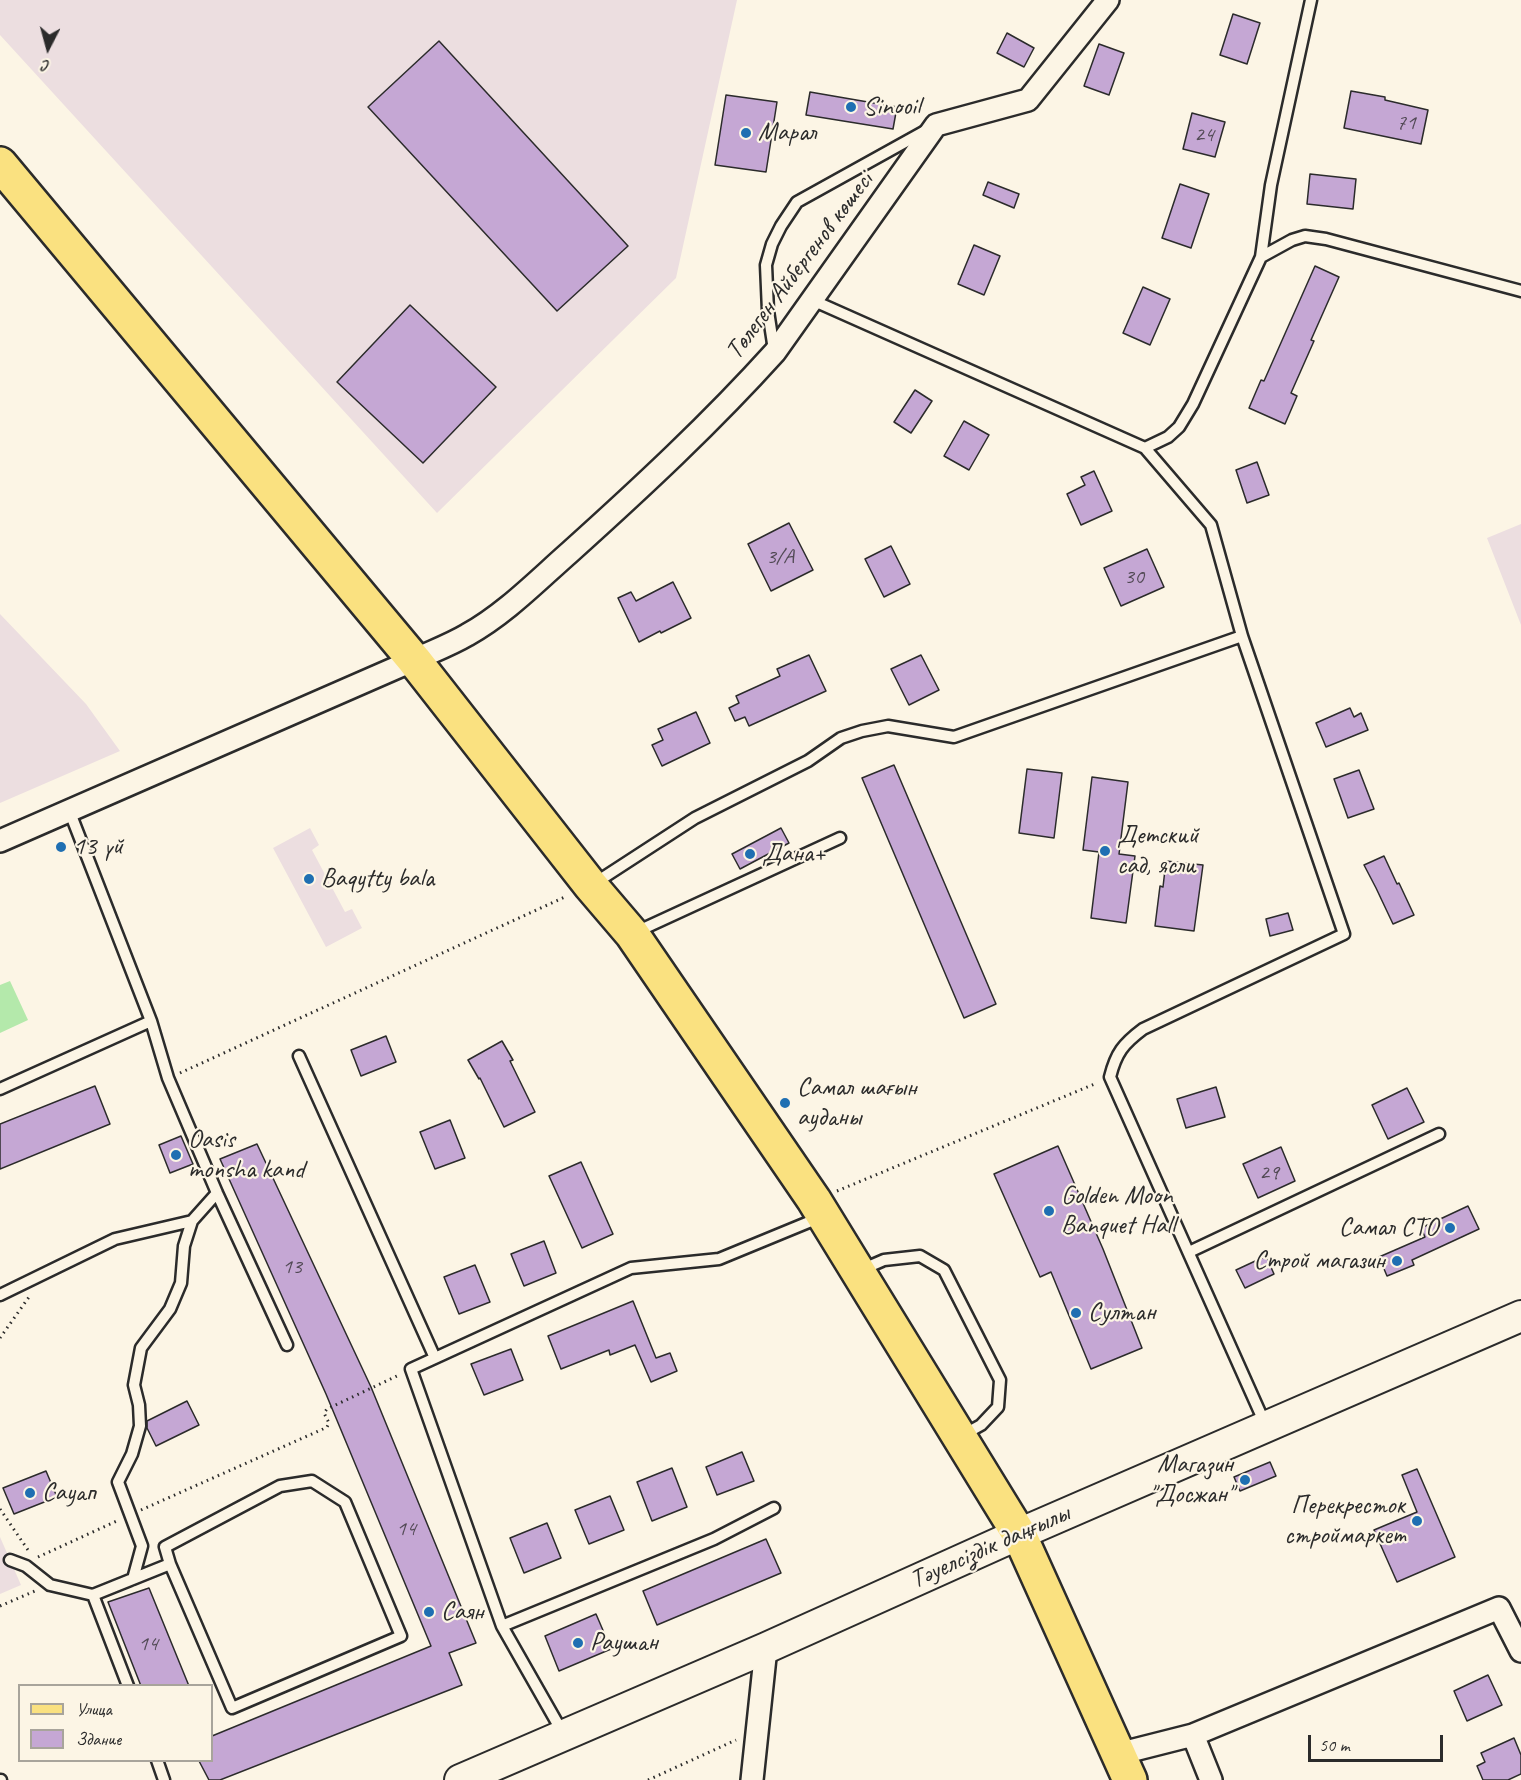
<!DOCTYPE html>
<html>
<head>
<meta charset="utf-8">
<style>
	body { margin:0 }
	#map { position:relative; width:1521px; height:1780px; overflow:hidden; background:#fcf5e5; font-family:Caveat,sans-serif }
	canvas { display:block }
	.legend { position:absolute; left:18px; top:1684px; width:195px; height:78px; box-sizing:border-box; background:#fcf5e5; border:2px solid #a8a49b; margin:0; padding:8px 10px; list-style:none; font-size:18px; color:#2b2b2b }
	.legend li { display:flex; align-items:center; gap:12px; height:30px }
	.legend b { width:30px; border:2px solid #a8a49b }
	.north { position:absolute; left:18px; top:18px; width:60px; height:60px; -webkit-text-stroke:4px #fcf5e5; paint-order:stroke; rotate:186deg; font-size:16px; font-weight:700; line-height:24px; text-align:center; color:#2b2b2b }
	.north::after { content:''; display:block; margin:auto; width:21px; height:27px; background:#2b2b2b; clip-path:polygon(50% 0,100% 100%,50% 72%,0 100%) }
	.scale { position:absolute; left:1308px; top:1735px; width:135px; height:27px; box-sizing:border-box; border:3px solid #2b2b2b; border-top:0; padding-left:8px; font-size:18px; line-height:21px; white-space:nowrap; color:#2b2b2b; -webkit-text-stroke:4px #fcf5e5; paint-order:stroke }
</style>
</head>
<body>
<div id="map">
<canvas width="1521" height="1780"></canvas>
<ul class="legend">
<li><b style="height:8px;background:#fae180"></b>Улица</li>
<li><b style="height:16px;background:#c5a7d4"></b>Здание</li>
</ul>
<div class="north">С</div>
<div class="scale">50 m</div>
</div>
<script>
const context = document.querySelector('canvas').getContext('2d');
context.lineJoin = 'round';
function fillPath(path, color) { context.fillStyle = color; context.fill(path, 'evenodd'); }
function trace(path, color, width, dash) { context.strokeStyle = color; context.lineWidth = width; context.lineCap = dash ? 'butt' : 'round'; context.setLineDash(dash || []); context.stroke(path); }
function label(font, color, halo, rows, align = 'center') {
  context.font = font + ' Caveat,sans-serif'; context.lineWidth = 4.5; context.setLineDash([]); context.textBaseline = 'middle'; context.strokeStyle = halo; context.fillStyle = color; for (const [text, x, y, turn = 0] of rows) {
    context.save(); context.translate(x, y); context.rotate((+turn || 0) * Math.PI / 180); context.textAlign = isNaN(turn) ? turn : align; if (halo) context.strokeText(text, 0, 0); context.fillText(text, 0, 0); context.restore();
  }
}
fillPath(new Path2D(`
	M0 0H737L676 278 437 513 0 35Z
	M1521 524V625L1487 538Z
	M0 614 86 704 120 751 0 803Z
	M310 828 319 845 312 850 345 912 352 909 362 928 326 947 273 848Z
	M0 1537 21 1585 0 1594Z`), '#ecdee0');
fillPath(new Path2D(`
	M10 981 28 1020 0 1033V985Z`), '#b4e9ab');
const building = new Path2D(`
	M1233 14 1260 23 1247 64 1220 55Z
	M1007 33 1034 48 1024 67 997 53Z
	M439 41 628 246 557 311 368 107Z
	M1099 44 1124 53 1109 95 1084 86Z
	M1351 91 1385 97V100L1428 110 1421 144 1344 128Z
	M810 92 897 107 893 129 806 115Z
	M726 95 777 102 766 172 715 165Z
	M1192 113 1225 122 1215 157 1183 149Z
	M1310 174 1356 179 1353 209 1307 204Z
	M988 182 1019 194 1014 208 983 195Z
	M1180 184 1209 194 1191 248 1162 238Z
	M974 245 1000 256 984 295 958 284Z
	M1315 266 1339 277 1311 340 1314 341 1291 393 1297 396 1285 424 1249 408 1261 380 1264 381Z
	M1143 287 1170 299 1150 345 1123 333Z
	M410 305 496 387 423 463 337 382Z
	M915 390 932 401 911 433 894 422Z
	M964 421 989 435 969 470 944 456Z
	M1257 462 1269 495 1247 503 1236 470Z
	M1094 471 1112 511 1081 525 1067 494 1085 485 1081 477Z
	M789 523 813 570 771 591 748 544Z
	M891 546 910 584 884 597 865 559Z
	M1147 549 1164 587 1121 606 1104 568Z
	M673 582 691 618 661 633 660 631 639 642 618 598 631 592 636 601Z
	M809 655 826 691 749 726 745 717 735 721 729 708 739 703 736 696 780 676 777 669Z
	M921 655 939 690 909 705 891 669Z
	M1350 708 1354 717 1361 713 1368 730 1326 747 1316 723Z
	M696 712 710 743 662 766 652 745 663 740 658 729Z
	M894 765 996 1004 964 1018 862 778Z
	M1027 769 1062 773 1054 838 1019 833Z
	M1359 770 1374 809 1348 818 1334 779Z
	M1092 777 1128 782 1119 854 1135 856 1126 923 1091 918 1099 852 1083 850Z
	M781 828 789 843 740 869 732 854Z
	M1384 856 1397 884 1399 883 1414 915 1393 924 1376 888 1364 865Z
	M1166 861 1203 865 1194 931 1155 926 1160 886 1163 887Z
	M1288 913 1293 930 1270 936 1266 919Z
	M386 1036 396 1062 361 1076 351 1050Z
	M502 1041 513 1060 510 1061 535 1112 504 1127 480 1078 479 1079 468 1060Z
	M95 1086 110 1124 0 1169V1124Z
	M1216 1087 1225 1117 1186 1128 1177 1099Z
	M1407 1088 1424 1122 1388 1139 1372 1105Z
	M450 1120 465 1158 435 1169 420 1132Z
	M181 1136 193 1164 170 1173 159 1145Z
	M257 1144 371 1387 476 1643 449 1653 462 1685 220 1780H209L199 1761H212V1736L431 1646 326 1394 220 1159Z
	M1058 1146 1103 1249 1142 1348 1091 1369 1051 1272 1040 1277 994 1174Z
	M1281 1147 1295 1181 1258 1198 1243 1164Z
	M581 1162 613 1234 582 1248 549 1176Z
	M1468 1206 1479 1229 1412 1260 1414 1265 1387 1276 1379 1257 1425 1237 1421 1228Z
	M544 1241 556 1273 524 1286 511 1254Z
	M1266 1256 1274 1274 1245 1288 1236 1270Z
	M475 1265 490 1302 459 1314 444 1277Z
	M633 1301 656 1358 670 1353 677 1371 651 1382 635 1345 610 1355 609 1350 561 1369 548 1336Z
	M511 1349 523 1380 484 1395 471 1364Z
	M187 1401 199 1425 156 1446 147 1428V1421Z
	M742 1452 754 1481 717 1495 706 1467Z
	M1270 1462 1276 1476 1240 1491 1234 1477Z
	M672 1468 687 1507 652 1521 637 1482Z
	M1417 1469 1455 1557 1397 1582 1374 1530 1417 1512 1402 1475Z
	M46 1471 57 1497 14 1514 3 1488Z
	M610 1496 624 1530 589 1544 575 1510Z
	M547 1523 561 1558 524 1573 510 1538Z
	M766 1539 781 1573 657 1625 643 1591Z
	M149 1588 189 1686H141L108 1602Z
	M596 1614 611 1649 559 1671 545 1636Z
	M1488 1675 1502 1705 1467 1721 1454 1691Z
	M1514 1738 1521 1755V1774L1508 1780H1483L1477 1766 1485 1762 1481 1753Z`);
fillPath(building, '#c5a7d4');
trace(building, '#2b2b2b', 1.5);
const lane = new Path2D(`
	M1261 257 1271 185 1311 0
	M812 300 1145 448 1211 525 1242 636 1344 934 1143 1029C1123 1044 1116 1053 1110 1077L1266 1426
	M774 350 768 311 766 265 772 244 781 226 797 202 925 131
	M1145 448 1168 437 1179 427 1193 404 1261 257 1292 240 1305 236 1326 239 1521 291
	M69 810 151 1021 168 1078 217 1193 287 1345
	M595 883 695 818 808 761 841 738 862 731 888 726 954 737 1242 636
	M636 932 840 838
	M299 1056 435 1358 631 1268 719 1259 821 1217
	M0 1089 151 1021
	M1189 1252 1439 1134
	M861 1270 884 1260 920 1256 944 1270 1000 1380 998 1407 981 1425 963 1435
	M0 1295 115 1239 192 1221
	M435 1358 411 1369 502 1626 714 1539 774 1508
	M312 1481 345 1502 401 1636 232 1708 170 1564 165 1547 280 1486Z
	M10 1560 26 1566 50 1585 93 1595 128 1686
	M133 1579 142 1546 118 1482 132 1454 140 1426 139 1405 134 1385 141 1348 170 1309 181 1283 184 1246 192 1221 217 1193
	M93 1595 170 1564
	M502 1626 564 1735
	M157 1760 164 1780
	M0 1780H1`);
const street = new Path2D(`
	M0 841 414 660C431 652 450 645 467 635 505 614 537 581 570 552 641 488 711 423 775 352L936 125 1028 100 1108 0
	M1118 1754 1193 1735
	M752 1780 766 1648
	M1211 1780 1193 1735 1499 1608 1521 1651`);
const secondary = new Path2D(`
	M460 1780 766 1648 1019 1534 1521 1316`);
const primary = new Path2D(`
	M0 164 414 660 591 886 632 934 814 1200 1019 1534 1130 1780`);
trace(lane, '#2b2b2b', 15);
trace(street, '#2b2b2b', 26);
trace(secondary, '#2b2b2b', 34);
trace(primary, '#2b2b2b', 38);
trace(new Path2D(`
	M180 1073 567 896
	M837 1191 1097 1083
	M0 1338 29 1297
	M0 1509 30 1553
	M141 1510 323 1429 327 1427 329 1423 324 1413 327 1409 399 1375
	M38 1557 119 1520
	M0 1606 35 1591
	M648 1780 736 1740`), '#2b2b2b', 3, [1.5, 4.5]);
trace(lane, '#fcf5e5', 10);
trace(street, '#fcf5e5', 21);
trace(secondary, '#fcf5e5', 30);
trace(primary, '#fae180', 33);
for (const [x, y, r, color] of [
	[851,107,6,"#1f6fb2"],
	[746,133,6,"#1f6fb2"],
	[61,847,6,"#1f6fb2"],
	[1105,851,6,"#1f6fb2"],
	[750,854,6,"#1f6fb2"],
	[309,879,6,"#1f6fb2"],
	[785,1103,6,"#1f6fb2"],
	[176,1155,6,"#1f6fb2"],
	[1049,1211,6,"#1f6fb2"],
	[1450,1228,6,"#1f6fb2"],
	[1397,1261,6,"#1f6fb2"],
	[1076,1313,6,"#1f6fb2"],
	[1245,1480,6,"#1f6fb2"],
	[30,1493,6,"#1f6fb2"],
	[1417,1521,6,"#1f6fb2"],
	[429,1612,6,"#1f6fb2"],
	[578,1643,6,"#1f6fb2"]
]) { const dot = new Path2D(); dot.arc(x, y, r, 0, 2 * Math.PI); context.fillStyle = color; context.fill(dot); trace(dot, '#fcf5e5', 2); }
label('22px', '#524a55', null, [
	["71",1406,123],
	["24",1204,135],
	["3/А",780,557],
	["30",1134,577],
	["29",1269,1173],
	["13",292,1267],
	["14",406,1529],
	["14",148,1644]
]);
label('26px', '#2b2b2b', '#fcf5e5', [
	["Sinooil",863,107],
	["Марал",758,133],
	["Детский",1117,836],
	["сад, ясли",1117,866],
	["13 үй",73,847],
	["Дана+",762,854],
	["Baqytty bala",321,879],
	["Самал шағын",797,1088],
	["ауданы",797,1118],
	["Oasis",188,1140],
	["monsha kand",188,1170],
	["Golden Moon",1061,1196],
	["Banquet Hall",1061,1226],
	["Самал СТО",1438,1228,"right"],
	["Строй магазин",1385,1261,"right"],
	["Султан",1088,1313],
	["Магазин",1233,1465,"right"],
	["\"Досжан\"",1233,1495,"right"],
	["Сауап",42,1493],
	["Перекресток",1405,1506,"right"],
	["строймаркет",1405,1536,"right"],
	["Саян",441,1612],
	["Раушан",590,1643]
], 'left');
label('26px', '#2b2b2b', '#fcf5e5', [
	["Төлеген Айбергенов көшесі",800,266,-53],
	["Тәуелсіздік даңғылы",990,1547,-24]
]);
</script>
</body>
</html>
